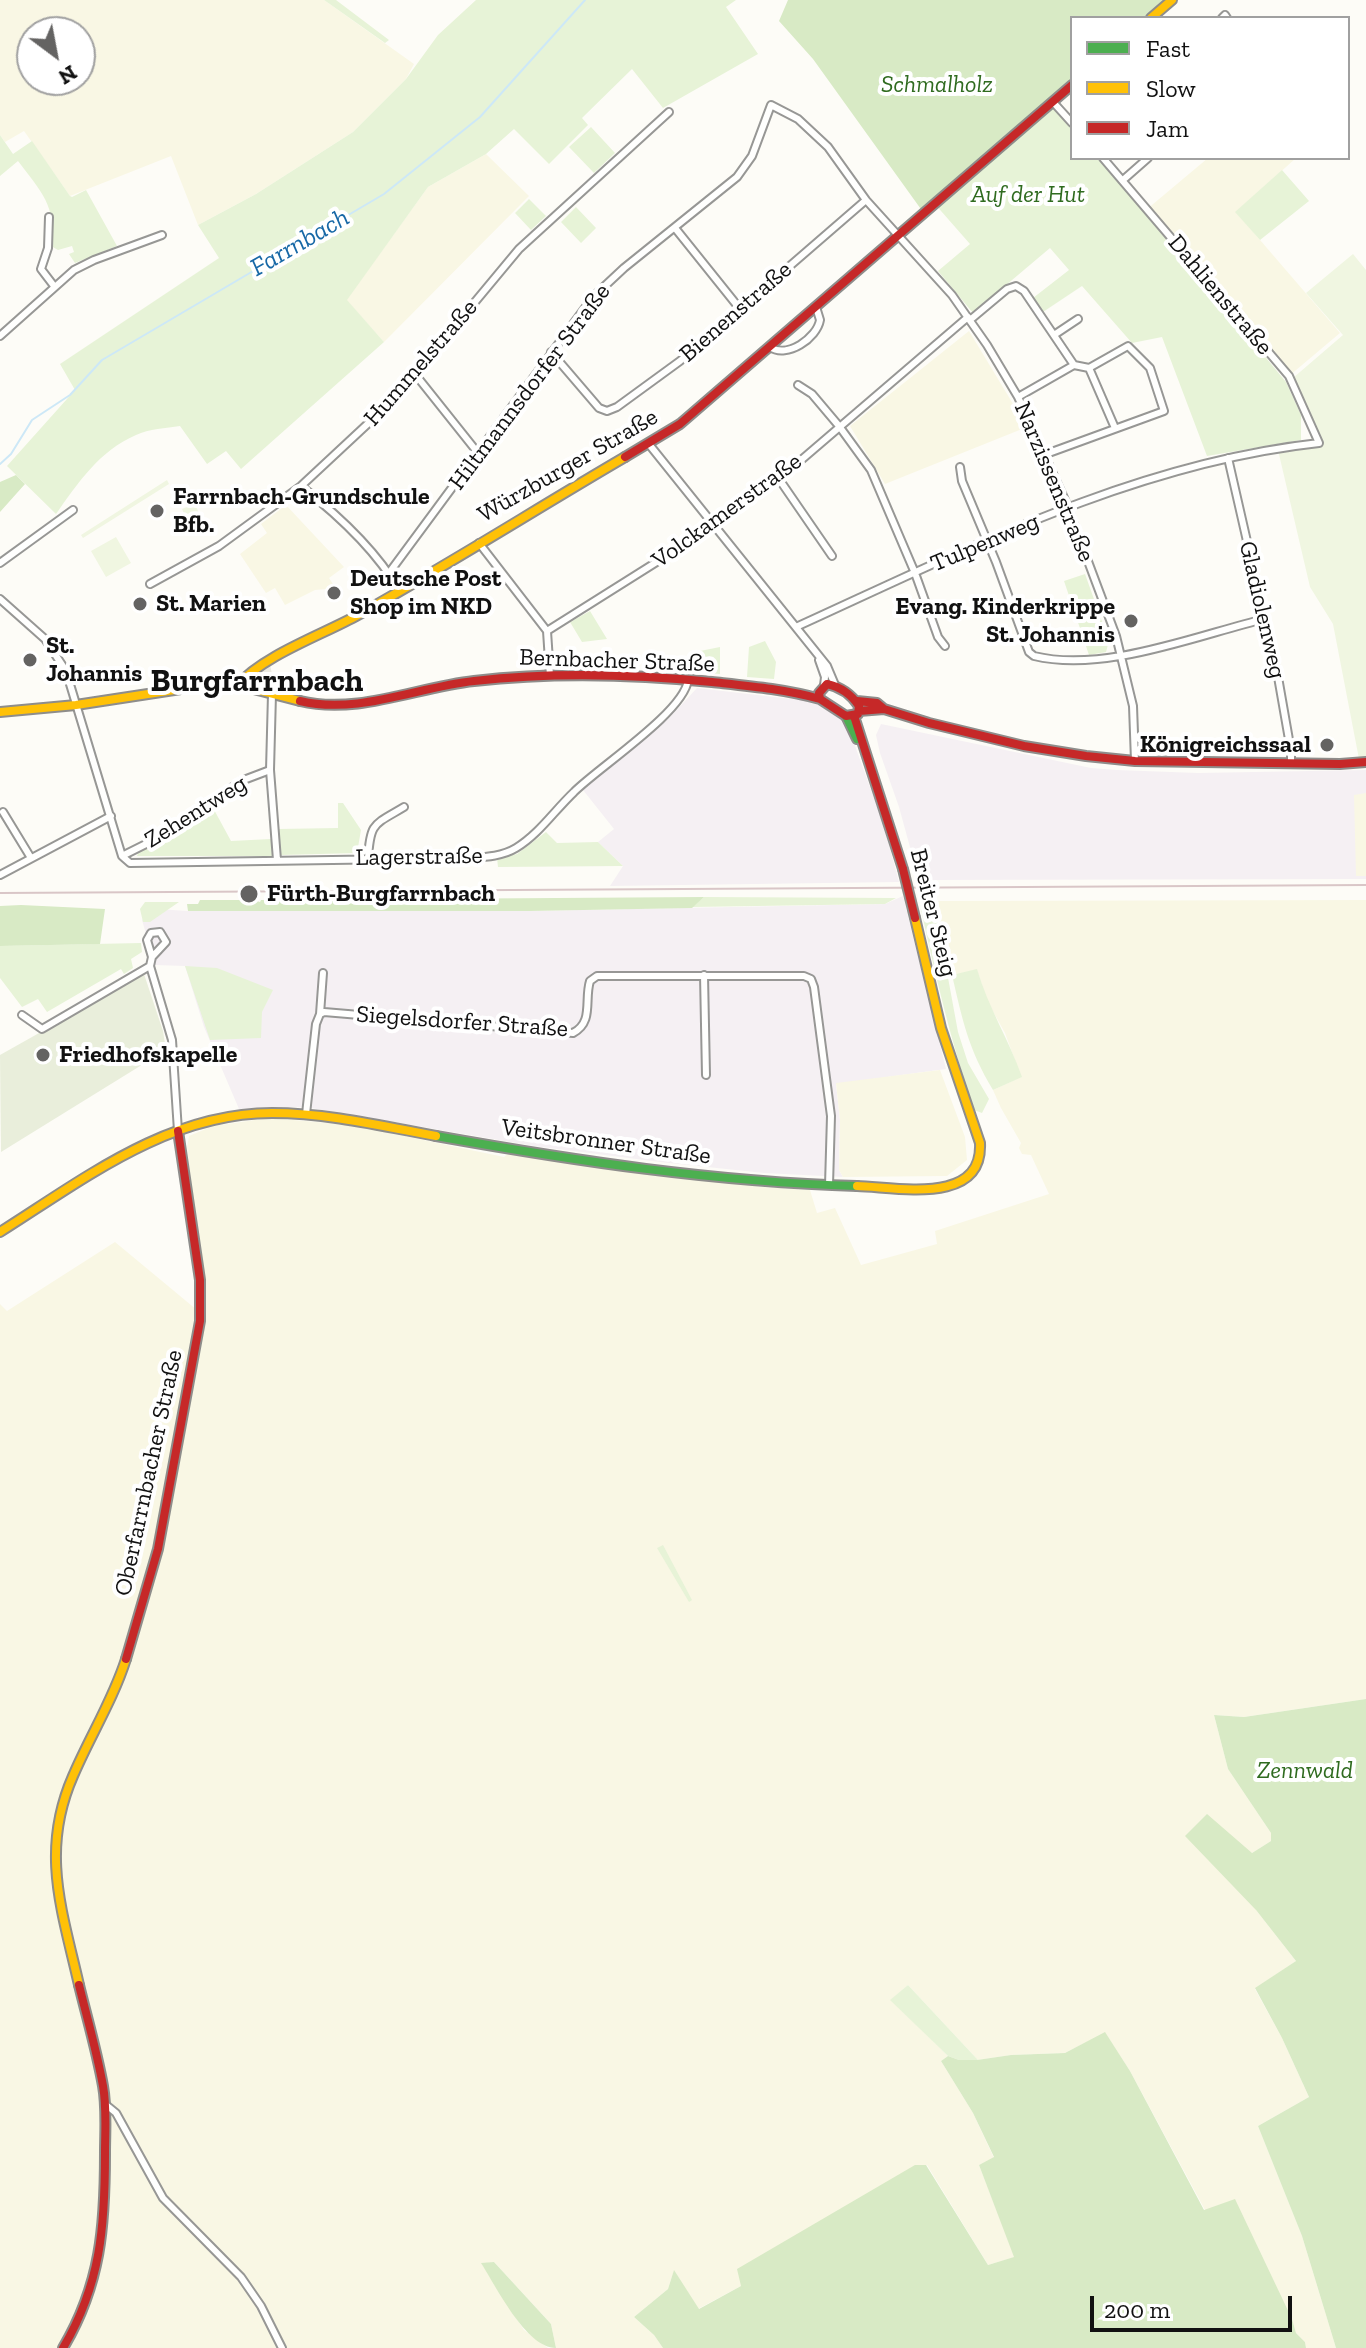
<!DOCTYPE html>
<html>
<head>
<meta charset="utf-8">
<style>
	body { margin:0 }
	#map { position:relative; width:1366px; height:2348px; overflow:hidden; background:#fdfcf7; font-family:"Zilla Slab",serif }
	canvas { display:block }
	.legend { position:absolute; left:1070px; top:16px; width:280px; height:144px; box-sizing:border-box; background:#fff; border:2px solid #a0a0a0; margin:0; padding:10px 14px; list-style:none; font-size:24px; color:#111 }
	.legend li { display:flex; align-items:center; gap:16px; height:40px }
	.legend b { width:40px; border:2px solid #a0a0a0 }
	.north { position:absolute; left:16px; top:16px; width:80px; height:80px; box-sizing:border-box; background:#fff; border:2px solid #a0a0a0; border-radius:50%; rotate:148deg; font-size:22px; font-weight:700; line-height:32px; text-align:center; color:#111 }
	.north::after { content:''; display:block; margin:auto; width:28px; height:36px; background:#646362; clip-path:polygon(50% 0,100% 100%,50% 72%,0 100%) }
	.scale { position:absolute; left:1090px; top:2296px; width:202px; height:36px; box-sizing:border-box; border:4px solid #111; border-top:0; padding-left:10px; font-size:24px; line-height:28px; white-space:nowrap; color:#111; -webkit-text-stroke:6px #fff; paint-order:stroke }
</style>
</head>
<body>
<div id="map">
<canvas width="1366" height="2348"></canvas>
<ul class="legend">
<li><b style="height:10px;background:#4caf50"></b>Fast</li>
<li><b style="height:10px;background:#ffc107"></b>Slow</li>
<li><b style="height:10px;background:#c62828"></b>Jam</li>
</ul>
<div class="north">N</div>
<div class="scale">200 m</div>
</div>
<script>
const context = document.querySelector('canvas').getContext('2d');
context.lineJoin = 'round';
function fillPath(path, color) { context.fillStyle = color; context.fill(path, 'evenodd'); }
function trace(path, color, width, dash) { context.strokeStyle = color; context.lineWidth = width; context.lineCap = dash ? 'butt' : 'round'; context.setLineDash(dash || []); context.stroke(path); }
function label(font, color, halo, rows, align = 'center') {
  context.font = font + ' "Zilla Slab",serif'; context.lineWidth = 8; context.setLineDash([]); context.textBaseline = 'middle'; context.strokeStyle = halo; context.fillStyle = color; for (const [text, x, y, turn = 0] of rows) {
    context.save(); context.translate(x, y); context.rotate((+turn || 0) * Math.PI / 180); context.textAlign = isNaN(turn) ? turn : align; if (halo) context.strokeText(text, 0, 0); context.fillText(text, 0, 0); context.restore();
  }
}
fillPath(new Path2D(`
	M697 688 818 702 846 721 883 823 899 882 610 886 623 866 598 842 614 829 583 790 671 716Z
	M881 724 1091 768 1117 770 1198 773 1366 770V879L919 880 899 807 880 753 876 735Z
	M903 896 946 1069 836 1084 840 1120 839 1170 843 1177 764 1173 660 1162 534 1146 305 1107 239 1109 204 1027 185 966 155 965 142 920 157 909 188 911H529L885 904Z`), '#f5f0f3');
fillPath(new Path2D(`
	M0 0H324L414 64 406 79 353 132 256 194 198 225 171 156 70 196 24 131 5 142 0 135ZM32 32H80V80H32Z
	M486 154 529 196 384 342 346 300 428 187Z
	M1208 158H1296L1236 212 1340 333 1289 376 1146 210Z
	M969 331 1027 427 885 484 850 426Z
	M286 505 344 567 329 578 333 584 327 589 315 590 285 605 275 588 266 593 240 554 267 533 261 524Z
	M1366 793V876H1356L1354 795Z
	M1366 900V1699L1244 1717 1214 1715 1228 1769 1271 1833V1841L1252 1853 1256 1910 1296 1961 1255 1989 1282 2038 1309 2097 1258 2126 1302 2236 1336 2348H1306L1305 2342 1296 2333 1292 2319 1205 2210 1130 2071 1105 2033 1065 2053 1011 2055 978 2060 908 1985 891 2000 948 2056 941 2061 973 2113 994 2158 979 2165 1015 2257 988 2265 927 2165 741 2286 698 2309 674 2271 668 2289 634 2317 654 2335 663 2348H556L551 2324 494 2262 482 2264 524 2330 548 2348H0V1304L7 1311 115 1242 203 1315 204 1292 187 1147 189 1136 213 1126 269 1118 352 1125 504 1157 508 1154 763 1187 810 1190 817 1213 835 1208 861 1265 937 1244 935 1231 1049 1194 1031 1155 1022 1154 1019 1148 1021 1143 1001 1108 993 1090 1021 1077 1005 1033 986 999 977 970 952 975 935 901Z
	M940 1070 965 1137 967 1160 947 1176 843 1177 839 1170 840 1120 836 1083Z`), '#f9f7e4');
fillPath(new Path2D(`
	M324 0H336L389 40 385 43Z
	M476 0H736L726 7 758 54 663 108 632 69 582 118 588 125 549 164 514 129 486 154 428 187 347 300 384 342 241 469 226 451 207 464 180 426C166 428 149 429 136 435 99 451 78 483 56 514L7 466 75 390 60 364 219 258 198 225 256 194 353 132 406 79 438 35Z
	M1050 99 1072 125V158H1101L1286 382 1301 415V440L1207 456 1162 337 1132 343 1082 286 1043 312 1033 298 1069 270 1050 248 973 313 938 271 970 244 934 203Z
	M591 127 615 153 594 173 569 147Z
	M0 135 13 154 32 141 70 196 72 197 86 190 117 246 75 263 69 254 74 252 72 246 58 250 51 246C57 205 41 192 18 161L0 176Z
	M1282 170 1309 201 1260 240 1235 212Z
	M529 199 546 216 531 230 515 213Z
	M576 207 596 228 581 243 561 222Z
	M1085 574 1109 641 1106 652 1089 655 1064 581Z
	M590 611 607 639 582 642 570 622Z
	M765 641 776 662 774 679 747 677 749 647Z
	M720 647V674L693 672 700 651Z
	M338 803H343L361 830 357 853 281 855 278 829 338 828Z
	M212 806 231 841 271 839 272 856H137L138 853Z
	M546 832 557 843 598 842 623 866 498 867 497 858 517 854Z
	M704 897 896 898 885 904 692 907Z
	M145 902H179L150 922H143L140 909Z
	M920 905 935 907 958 1032 968 1063 989 1099 982 1113 974 1110C951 1042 935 974 920 905Z
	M141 943 142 952 131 959 133 968 124 974 121 969 47 1012 38 999 22 1007 0 978V946Z
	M185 966 217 968 273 990 262 1012 261 1038 210 1040Z
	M977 969C988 1007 1009 1040 1022 1077L993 1090C968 1048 963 1022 952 975Z
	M663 1545 692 1600 689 1602 657 1548Z
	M908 1985 978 2060H959L948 2056 890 2000Z`), '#e7f3d7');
fillPath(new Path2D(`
	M788 0H1166L1145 18H1072V80L923 212 813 59 779 21Z
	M16 475 25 484 0 512V482Z
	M704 897 692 908 529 911H188L187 904H198L200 900H253L260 902 261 900Z
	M21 905 105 909 100 944 0 946V906Z
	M1366 1699V2348H1336L1302 2236 1258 2126 1309 2097 1282 2038 1255 1988 1296 1961 1256 1910 1185 1836 1207 1814 1252 1853 1271 1841V1833L1228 1769 1214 1715 1244 1717Z
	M1105 2032 1130 2071 1204 2210 1235 2199 1292 2319 1296 2333 1305 2342 1306 2348H663L654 2335 634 2317 668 2289 674 2270 699 2309 741 2286 737 2269 915 2165H926L988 2265 1014 2257 979 2165 994 2157 973 2113 941 2061 948 2056 959 2060H977L1011 2055 1065 2053Z
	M494 2262 551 2324 556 2348C526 2348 496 2286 481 2263Z`), '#d8eac5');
fillPath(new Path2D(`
	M144 974 163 1031 166 1050 1 1152 0 1055Z`), '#e9eedb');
fillPath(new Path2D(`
	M1353 254 1366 270V758L1359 759 1333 624 1310 587 1278 450 1312 445 1309 414 1293 378 1343 335 1306 293Z
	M167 480 169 484 83 538 81 535Z
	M195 504 203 523 190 528 182 509Z
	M116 537 131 563 106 577 91 551Z`), '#f0f6e1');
fillPath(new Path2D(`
	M270 664 275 690 249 683 250 677Z`), '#edebe2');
trace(new Path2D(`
	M0 464 11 454 32 420 70 395 102 360 384 194 480 117 585 0`), '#cde8f7', 2);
const street = new Path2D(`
	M1222 18 1225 15 1227 18
	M1053 102 1072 123
	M1123 180 1148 158
	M49 217 48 248 41 269 54 286
	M675 228 740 309
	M970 320 1007 289 1016 286 1024 291 1074 365 1089 368 1115 428
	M1054 335 1078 319
	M0 336 74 270 94 260 162 235
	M770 347C787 359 817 338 820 320L816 307
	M551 352 599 408 607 411 617 407 680 361 866 200
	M415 374 478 453
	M798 385 812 394 839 426 871 470 915 573 938 637 945 646
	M1018 397 1074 365
	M648 443 827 666 835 685
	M1046 454 1164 411 1150 368 1128 346 1089 368
	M1228 458 1278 677 1291 751V763
	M960 467 962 481 996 562 1029 652 1034 656C1104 673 1195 636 1264 619
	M779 479 832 556
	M301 486C338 515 376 550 399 590
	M479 543 547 631
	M0 563 73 510
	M389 573 593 297 624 268 737 177 752 156 771 105 798 119 828 147 866 200 952 295 987 345 1018 397 1065 500 1116 636 1133 706 1135 761
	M150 584 219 546 301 486 374 418 415 374 519 249 669 112
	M0 599 45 639 66 671 122 856 130 863 467 858C484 857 501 857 516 848 539 834 554 811 574 792 599 767 684 712 688 680
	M796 627C963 551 1134 463 1319 443L1289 376 1103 158
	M819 660 825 677 824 685
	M550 676 547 631 682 546 779 479 968 317
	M272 694 270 770 277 860
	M3 812 31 858
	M122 856 166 834 241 781 270 770
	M368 859C370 822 374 825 404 807
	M0 875 111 816
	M152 957 166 942 160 932 151 933 147 940 152 957 150 966 172 1040 178 1131
	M704 975 706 1075
	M320 1014 323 973
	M22 1015 42 1029 150 966
	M306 1114 316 1024 320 1014 324 1012 573 1033C594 1022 584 1000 590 981L597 976H804L811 979 814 987 831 1116 829 1185
	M105 2104 116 2113 163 2198 241 2277 261 2306 282 2348`);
const fast = new Path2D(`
	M846 716 857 739
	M436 1136C576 1161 715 1182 857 1186`);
const slow = new Path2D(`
	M1151 18 1172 0
	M238 685C262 656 324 634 358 615 448 565 536 509 625 457
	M0 712 76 705 207 685H238L300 701
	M857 1186C897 1187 983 1206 980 1143L941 1028 915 918
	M0 1232C84 1179 168 1113 272 1113 327 1113 382 1126 436 1136
	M79 1985C62 1910 40 1851 73 1776 90 1736 113 1700 126 1659`);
const jam = new Path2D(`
	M625 457 680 424 1072 85
	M827 684C841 687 851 694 859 706L858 714 846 716 820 699 819 693Z
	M300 701C358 715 417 687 474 681 553 672 633 674 712 682 749 686 784 689 820 699
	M857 701 877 703 883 708
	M859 711 884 709 929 723 1024 746 1086 756 1135 761 1340 764 1366 762
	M854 716 903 869
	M126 1659 158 1549 200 1321V1280L178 1131
	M63 2348C101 2284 105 2226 105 2153 105 2131 107 2108 103 2086 97 2052 87 2018 79 1985`);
trace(street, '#979795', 10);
trace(fast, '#8e8d8b', 12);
trace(slow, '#8e8d8b', 12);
trace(jam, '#8e8d8b', 12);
trace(street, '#fffffe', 6);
trace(fast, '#4caf50', 8);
trace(slow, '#ffc107', 8);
trace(jam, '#c62828', 8);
trace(new Path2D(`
	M0 893 1366 885`), '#d9c6c7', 2);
const jamBridge = new Path2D(`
	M903 869 915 918`);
trace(jamBridge, '#8e8d8b', 12, []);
trace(jamBridge, '#c62828', 8);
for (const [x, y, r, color] of [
	[157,511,8,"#646362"],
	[334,593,8,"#646362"],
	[140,604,8,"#646362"],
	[1131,621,8,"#646362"],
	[30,660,8,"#646362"],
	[1327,745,8,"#646362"],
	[249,894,10,"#646362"],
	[43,1055,8,"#646362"]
]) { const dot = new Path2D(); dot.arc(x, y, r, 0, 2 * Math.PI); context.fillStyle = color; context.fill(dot); trace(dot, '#fff', 3); }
label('italic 24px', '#2f6b1f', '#fff', [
	["Schmalholz",937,85],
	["Auf der Hut",1028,195],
	["Zennwald",1305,1771]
]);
label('24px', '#111', '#fff', [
	["Dahlienstraße",1220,295,50],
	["Bienenstraße",736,312,-41],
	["Hummelstraße",421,363,-49],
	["Hiltmannsdorfer Straße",530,387,-53],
	["Würzburger Straße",568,466,-30],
	["Narzissenstraße",1054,482,67],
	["Volckamerstraße",727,511,-36],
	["Tulpenweg",985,543,-23],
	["Gladiolenweg",1262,610,77],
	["Bernbacher Straße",617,661,2],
	["Zehentweg",196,812,-32],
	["Lagerstraße",419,857,-1],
	["Breiter Steig",933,913,76],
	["Siegelsdorfer Straße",462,1022,4],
	["Veitsbronner Straße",606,1142,8],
	["Oberfarrnbacher Straße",149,1473,-78]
]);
label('bold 24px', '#111', '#fff', [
	["Farrnbach-Grundschule",173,497],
	["Bfb.",173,525],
	["Deutsche Post",350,579],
	["Shop im NKD",350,607],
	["St. Marien",156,604],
	["Evang. Kinderkrippe",1115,607,"right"],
	["St. Johannis",1115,635,"right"],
	["St.",46,646],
	["Johannis",46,674],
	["Königreichssaal",1311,745,"right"],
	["Fürth-Burgfarrnbach",267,894],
	["Friedhofskapelle",59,1055]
], 'left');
label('italic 26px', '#1768a6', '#fff', [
	["Farrnbach",300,243,-30]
]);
label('bold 32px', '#111', '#fff', [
	["Burgfarrnbach",257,682]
]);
</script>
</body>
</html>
